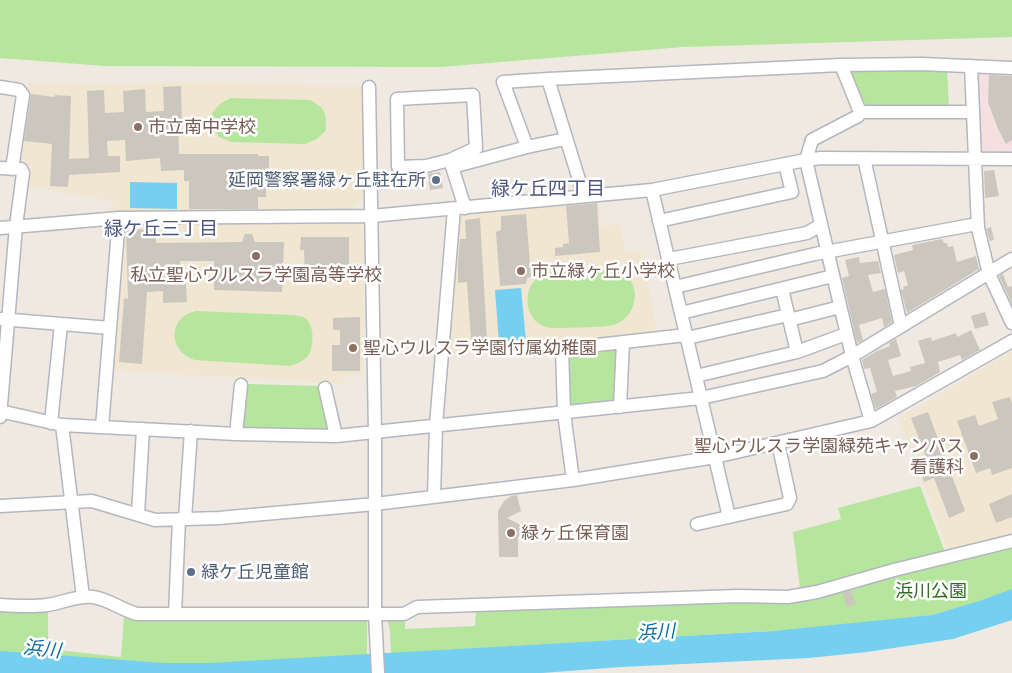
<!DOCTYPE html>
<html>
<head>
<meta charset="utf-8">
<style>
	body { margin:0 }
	canvas { display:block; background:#efe9e1 }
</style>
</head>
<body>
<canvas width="1012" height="673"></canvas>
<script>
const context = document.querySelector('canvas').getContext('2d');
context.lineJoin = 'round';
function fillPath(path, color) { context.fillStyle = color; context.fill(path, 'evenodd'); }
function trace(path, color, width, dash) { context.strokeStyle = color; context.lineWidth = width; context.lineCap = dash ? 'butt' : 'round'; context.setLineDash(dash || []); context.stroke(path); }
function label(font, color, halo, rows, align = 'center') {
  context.font = font + ' Barlow,"Noto Sans JP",sans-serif'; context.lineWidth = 5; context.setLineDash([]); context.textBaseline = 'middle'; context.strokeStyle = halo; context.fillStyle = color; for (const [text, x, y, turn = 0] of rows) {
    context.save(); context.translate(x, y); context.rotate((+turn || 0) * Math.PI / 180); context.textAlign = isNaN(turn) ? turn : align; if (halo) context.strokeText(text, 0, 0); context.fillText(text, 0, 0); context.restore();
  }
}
fillPath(new Path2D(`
	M231 82 364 87 365 195 352 211 113 213V201L26 186 28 167 16 165 28 84Z
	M599 200 601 226 620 224 625 251 643 253 657 334 447 354 457 215Z
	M127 224H359L364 229 363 374H347L342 384 111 370 123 229Z
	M1012 351V535L948 550 899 418Z`), '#f0e6d1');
fillPath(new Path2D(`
	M977 68 1012 70V154H985L979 149Z`), '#f5dfe0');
fillPath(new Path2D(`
	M0 0H1012V37L683 47 441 67 105 66 0 58Z
	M847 69H947L949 108 862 106Z
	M231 98 310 100C326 109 326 112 326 130L317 139 305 144 231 142 219 137 211 124 212 113 221 103Z
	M614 269C618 271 622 272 625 274 643 289 635 319 613 325 600 328 577 327 563 328 556 328 548 329 541 325 524 316 523 287 539 277 553 268 597 270 614 269Z
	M196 311 293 315C297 316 302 316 305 318 315 325 314 347 308 356 304 361 296 364 290 366L195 360C168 352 167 317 196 311Z
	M620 347 618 405 567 410 566 353Z
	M246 384 320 386 331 431 243 430Z
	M920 486 945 552 800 589 793 532 841 519 838 508Z
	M1012 546V590L979 601 932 615 839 627 391 653 390 630 387 618 405 617V629L475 626 476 609 738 602 760 603 788 602Z
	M0 610 48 611V649L121 657 124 616 367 619V655L215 664 160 663 14 653 0 651Z`), '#b6e59e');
fillPath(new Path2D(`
	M130 182 177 183V209L130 208Z
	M521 288 526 341 499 343 495 290Z
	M1012 589V620L953 639 867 652 809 658 621 667 542 673H0V651L165 663H210L773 631 932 615 979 601Z`), '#75cff0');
fillPath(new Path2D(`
	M989 75 1012 76V140L1006 144 998 129 988 102Z
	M181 86 182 125H178L179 154H258V156H269V176H266V197H258V209H189V181H184V170L161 171 160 158 126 161 125 140 107 141 108 156H120V172L69 175 68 187 50 186 52 144 24 141 31 94 55 97V95L71 96 69 159 89 158 87 91 104 90 105 113 124 112 123 91 145 89 146 112 164 111 163 87Z
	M994 170 999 196 985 198 984 171Z
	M440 172 443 188 430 190 428 174Z
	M597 203 600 252 555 256V248L563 247V244L569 243 566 206Z
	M526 214 531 277 527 278 526 284 500 286 496 232 501 230V216Z
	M480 218 487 339 471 340 467 282 458 283V262L460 239H466L465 220Z
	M991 227 994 240 990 241 986 229Z
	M156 229V243L242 242 245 234H252L255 242H284L282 292 214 290V261H180L181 283H186L187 302 163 303V291L147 292 142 364 119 362 124 298 128 299 126 230Z
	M301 237H349V264H360V274H327V282L313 281V274H305L304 250H300Z
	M942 239 944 243H947L948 247 953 246 957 262 976 256 979 269 907 313 901 290 904 289 903 287 908 285 904 271 898 273 894 255 913 250 912 245Z
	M859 257 860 263 878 261 881 273 868 275 873 292 885 289 892 322 884 327 882 318 859 325 863 340 857 343 842 278 849 276 845 260Z
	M1003 274 1008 287 1012 286V304L999 276Z
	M985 312 989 325 975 329 971 316Z
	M360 317V371H332V345H340V330H333V318Z
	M971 330 980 350 962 360 960 355 938 362 940 372 916 386 895 391 897 397 876 409 871 394 877 392 870 368 864 369 862 360 877 351 890 346 889 343 896 339 901 356 888 360 893 376 911 371 910 367 925 363 918 341 931 337 932 341 956 333 957 337Z
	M1010 397 1012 403V468L992 475 990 468 976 473 957 421 975 415 979 426 998 419 992 402Z
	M928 412 965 511 949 518 934 478 924 482 918 465 928 462 911 418Z
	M1012 494V517L996 523 989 504Z
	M517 495 521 511 507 518 519 524 521 528 522 531 518 537V557H499L498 511 504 501 511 496Z
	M851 591 856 604 847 607 842 593Z`), '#cbc7bf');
const minor = new Path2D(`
	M841 65 860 112H973
	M971 66 978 228 989 274 1012 323
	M0 87 19 90 23 95 12 169
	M369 87 375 432V614L378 673
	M860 112 858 116 812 140 806 160 852 356 871 421
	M527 147 503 82 548 79
	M864 158 901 326
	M450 160 476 148 473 95 397 99 398 167 426 166 450 160 465 208
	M452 167 527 147 565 139
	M0 168 21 169 23 173 16 226 0 417
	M652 190 729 517
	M584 196 548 79 841 65 922 64 1012 68
	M659 221 792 192 785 164
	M0 228 119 218 371 216 652 190 806 160 821 158 1012 159
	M669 259 807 233 821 225
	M675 287 815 254 977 224
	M782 289 797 352
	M681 313 833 276
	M0 319 110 328
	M789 320 840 307
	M687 338 788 315
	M696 376 797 352 846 334
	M325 388 336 436
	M620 407 623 342
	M0 411 62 425 236 434 336 436 701 398 823 371 852 356 1012 259
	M51 423 61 324
	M62 425 83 597
	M102 427 119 218
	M236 434 241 385
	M573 480 564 413 562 349 686 335
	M434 497 436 425 454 209
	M0 506 92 501 155 520 219 518 375 504 573 480 715 457 871 421 1012 341
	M138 514 143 429
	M185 519 191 431
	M697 524 787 504 790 498 778 443
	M0 605C15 606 32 607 47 605 62 603 78 595 93 597 108 599 122 610 137 614H404L417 607 738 596 788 597 817 592 894 570 1012 541
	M175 614 179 519`);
trace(minor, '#b4b7c1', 15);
trace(minor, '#fff', 12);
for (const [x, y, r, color] of [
	[138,127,5,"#8d6e63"],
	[436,180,5,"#5c6f8a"],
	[256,256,5,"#8d6e63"],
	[521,271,5,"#8d6e63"],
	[353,348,5,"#8d6e63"],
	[974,456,5,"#8d6e63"],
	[511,533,5,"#8d6e63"],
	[191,572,5,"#5c6f8a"]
]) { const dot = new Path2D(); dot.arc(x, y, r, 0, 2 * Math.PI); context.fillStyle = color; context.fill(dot); trace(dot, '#fff', 2); }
label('18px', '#785e54', '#fff', [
	["市立南中学校",148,127],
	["市立緑ヶ丘小学校",531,271],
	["私立聖心ウルスラ学園高等学校",256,275,"center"],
	["聖心ウルスラ学園付属幼稚園",363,348],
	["聖心ウルスラ学園緑苑キャンパス",964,446,"right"],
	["看護科",964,467,"right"],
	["緑ヶ丘保育園",521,533]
], 'left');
label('18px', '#4e5e75', '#fff', [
	["延岡警察署緑ヶ丘駐在所",426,180],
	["緑ケ丘児童館",201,572,"left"]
], 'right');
label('18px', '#2c6e1b', '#fff', [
	["浜川公園",931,591]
]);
label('19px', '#4d5680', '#fff', [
	["緑ケ丘四丁目",548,189],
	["緑ケ丘三丁目",161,229]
]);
label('italic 19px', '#0d6fa3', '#fff', [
	["浜川",656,632,-3],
	["浜川",42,649,6]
]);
</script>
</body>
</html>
